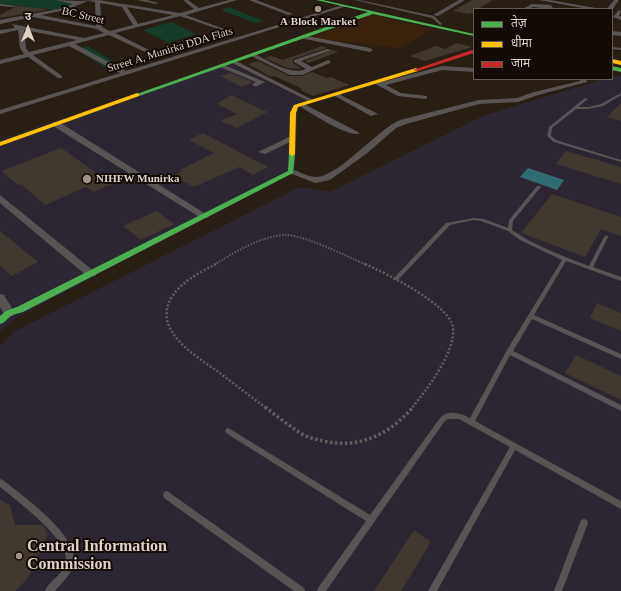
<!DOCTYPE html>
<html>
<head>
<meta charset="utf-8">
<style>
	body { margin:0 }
	#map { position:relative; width:621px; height:591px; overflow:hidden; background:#291e14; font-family:"Times New Roman","Noto Sans Devanagari",serif }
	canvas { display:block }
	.legend { position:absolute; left:473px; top:8px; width:140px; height:72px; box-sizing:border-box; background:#120a04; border:1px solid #645a52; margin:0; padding:5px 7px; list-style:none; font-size:12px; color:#ded2c7 }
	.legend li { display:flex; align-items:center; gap:8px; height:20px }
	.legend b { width:20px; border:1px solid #645a52 }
	.north { position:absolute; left:8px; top:8px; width:40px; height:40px; -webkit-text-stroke:3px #120a04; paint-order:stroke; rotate:0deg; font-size:11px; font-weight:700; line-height:16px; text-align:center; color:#ded2c7 }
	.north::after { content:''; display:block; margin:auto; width:14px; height:18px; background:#ded2c7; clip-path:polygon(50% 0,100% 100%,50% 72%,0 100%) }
</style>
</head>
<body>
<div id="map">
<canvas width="621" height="591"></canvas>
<ul class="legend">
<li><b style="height:5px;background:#4caf50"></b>तेज़</li>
<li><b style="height:5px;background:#ffc107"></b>धीमा</li>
<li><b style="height:5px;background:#c62828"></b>जाम</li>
</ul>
<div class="north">उ</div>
</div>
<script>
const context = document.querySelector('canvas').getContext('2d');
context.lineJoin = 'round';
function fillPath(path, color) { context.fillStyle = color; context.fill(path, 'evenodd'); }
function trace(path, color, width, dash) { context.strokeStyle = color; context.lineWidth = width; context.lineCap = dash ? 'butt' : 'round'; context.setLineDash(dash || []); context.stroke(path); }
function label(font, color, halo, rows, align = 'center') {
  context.font = font + ' "Times New Roman",serif'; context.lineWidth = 4; context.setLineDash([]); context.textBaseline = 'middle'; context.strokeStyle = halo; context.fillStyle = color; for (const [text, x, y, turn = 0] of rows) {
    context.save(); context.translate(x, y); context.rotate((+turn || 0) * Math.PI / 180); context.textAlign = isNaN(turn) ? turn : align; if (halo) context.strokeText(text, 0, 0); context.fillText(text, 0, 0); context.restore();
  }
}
fillPath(new Path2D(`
	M370 14 433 29 400 48 328 40 314 37Z`), '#38220b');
fillPath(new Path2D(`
	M228 62 311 103 298 107 295 169 14 319 0 331V140Z
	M617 75 621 76V591H0V346L15 331 300 187 330 192 483 116 604 79H612V76Z`), '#2c2632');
fillPath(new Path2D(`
	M0 0H57L76 3 58 10 0 4Z
	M229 7 263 21 255 23 221 10Z
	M171 22 196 34 169 43 143 30Z
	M87 46 118 64 106 68 76 49Z`), '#163c29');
fillPath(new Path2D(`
	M528 168 564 180 557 190 520 177Z`), '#306d72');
fillPath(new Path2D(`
	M472 0H493L478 9H474V12L470 14 453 11Z
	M17 6 46 9V10L0 18V15Z
	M457 43 472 47 425 61 410 56 436 46 445 49Z
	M322 46 327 48 293 59V63L302 69H300L287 68 265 58 272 56 283 60Z
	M333 50 338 52 308 63 305 61Z
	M258 61 289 76H302L312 72 327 78 331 77 349 85 313 96 300 90 303 89 274 76 271 77 248 64Z
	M230 73 253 82 242 87 220 76Z
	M231 95 267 112 237 128 220 121 237 114 217 104Z
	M621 103V121L607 117Z
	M203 133 268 167 253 175 239 167 194 187 173 176 182 171 180 170 214 153 189 140Z
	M61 148 112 184 93 192 86 187 45 205 21 184 18 185 1 171Z
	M566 151 621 167V184L556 164Z
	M552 194 621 217V236L601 229 585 257 521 233Z
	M156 211 174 224 141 240 123 226Z
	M0 231 38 262 12 276 0 266Z
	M597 303 621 313V331L590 318Z
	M576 355 621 376V400L565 373Z
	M0 500 10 505 15 525H43L48 534 28 578 15 591H0Z
	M414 530 431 542 401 591H374Z`), '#413930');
trace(new Path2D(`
	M214 265C235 252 259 237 284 235 303 234 348 257 367 265`), '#645e5b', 2, [1.5, 1.5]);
trace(new Path2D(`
	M216 264C203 271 188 278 178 289 145 325 191 353 217 371 233 383 250 396 266 408
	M365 264C385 273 449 304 453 327 456 352 427 389 412 408`), '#645e5b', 2.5, [2, 2]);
trace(new Path2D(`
	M265 407C277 416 289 426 302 434 308 438 316 439 323 441 359 449 389 435 413 407`), '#645e5b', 3.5, [2.5, 2.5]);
fillPath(new Path2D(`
	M355 0H359L434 16 442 24 440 25 432 18Z
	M612 47 621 48V50L612 49Z
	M621 93V95L603 106 588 109H576L552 128 551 136 556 140 621 160V162L554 142 547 136 549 127 585 98 588 99 578 107H588L601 104Z
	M537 186H541V187L513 221 512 230C535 246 563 256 589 266L604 237 606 235 608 236V237L593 267 621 277V281L566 261 534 315 621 354V359L532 319 513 351 621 405V411L510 355 475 421 621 501V509L515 450 437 591H428L510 447 459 419H448L444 422 326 591H317L318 588 366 521 226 433 225 431 226 429 228 428 230 429 370 515 440 418C448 409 460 413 470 418L507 350 562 260 520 240 508 231 481 221 474 220 450 225 398 280H394L393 279 446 223 474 218 484 219 508 228 509 220Z
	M0 479 3 480C23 496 75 533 74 560 74 572 62 583 55 591H45C49 580 65 574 66 561 68 538 17 501 0 487Z
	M167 491 304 588 305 591H294L164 498 163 495 164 492Z
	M584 519 587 520 588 523 562 591H554L581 520Z`), '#595454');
fillPath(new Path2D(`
	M56 0 78 1 98 0 180 13 194 9 183 0H188L199 8 229 0H237L186 15 227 30V32L180 16 115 33 151 51V53H147L109 35 75 44 126 71 343 5 347 6 0 114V110L120 73 69 46 33 55 62 76V78H58L28 57 0 64V60L24 54 20 48 18 30 0 34V30L15 28 12 24 84 38 104 33 97 29 33 17 0 24V20L63 8 73 4ZM88 1 95 2 96 26 41 15 66 10ZM100 3 122 7 133 25 110 31 102 27ZM127 7 173 15 138 24ZM24 30 77 40 29 52 26 48Z
	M137 0H147L158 3 156 4Z
	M249 0H256L293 14 288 15Z
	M459 0H465L438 16 433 15Z
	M539 0H550L601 9H588Z
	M614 0H619L612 10 607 9Z
	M0 4 16 6 14 7 0 6Z
	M532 4 550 5 553 7 550 9 533 7 529 9H523Z
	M619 10 621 11 619 16H621V20L613 17Z
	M612 31 621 32V36L612 35Z
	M302 35 370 48 373 50 370 52 300 38Z
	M327 49 332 50 301 61 312 67 328 60 330 61V63L302 75H290L249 55 254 54C270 61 290 76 306 69L294 62V60Z
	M232 61H236L315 101 310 102 232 63Z
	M220 65H224L265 82 257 86H253V84L256 82 220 67Z
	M442 66 474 68V72L442 70 386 85 401 93 427 96V98L425 99 398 96 375 84Z
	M580 79H586L587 82 538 95 518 102 479 104 406 124 396 128 366 154 330 180 315 183 287 172 291 169C299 171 309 178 317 177 340 175 377 130 400 120L479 100 517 98 534 92 580 81Z
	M333 93H337L378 114 371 116 333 95Z
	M298 103H302L360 133C352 140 307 111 298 105Z
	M53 122H59L209 216 207 218H201L53 126Z
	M289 137 296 139 265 154 258 152Z
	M0 195 95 272 96 274 95 276H87L0 203Z
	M0 294 4 295 15 313 13 316H5L0 307Z`), '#595454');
fillPath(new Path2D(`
	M316 0H323L474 34V36L373 14 139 96 134 95 368 12Z
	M612 66 621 68V72L612 70Z
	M292 152 295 154 293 173 23 312 12 315 3 323 0 324V316L6 311 17 307 288 171 289 154Z`), '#4caf50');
fillPath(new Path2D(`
	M612 59 621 61V65L612 63Z
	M416 68 419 70 418 71 298 107 296 113 295 154 292 156 289 154 290 113 294 105Z
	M137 93 139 94V96L0 146V142Z`), '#ffc107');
fillPath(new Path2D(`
	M472 50H474V53L418 71 413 70Z`), '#c62828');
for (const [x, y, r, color] of [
	[318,9,4,"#9f9388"],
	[87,179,5,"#9f9388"],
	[19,556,4,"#9f9388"]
]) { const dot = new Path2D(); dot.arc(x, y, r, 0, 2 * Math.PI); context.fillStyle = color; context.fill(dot); trace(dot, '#120a04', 1.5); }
label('11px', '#ded2c7', '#120a04', [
	["BC Street",83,16,13],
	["Street A, Munirka DDA Flats",170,50,-17]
]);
label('bold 11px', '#ded2c7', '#120a04', [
	["A Block Market",318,22],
	["NIHFW Munirka",96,179,"left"]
]);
label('bold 16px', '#ded2c7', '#120a04', [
	["Central Information",27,547],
	["Commission",27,565]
], 'left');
</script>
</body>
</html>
